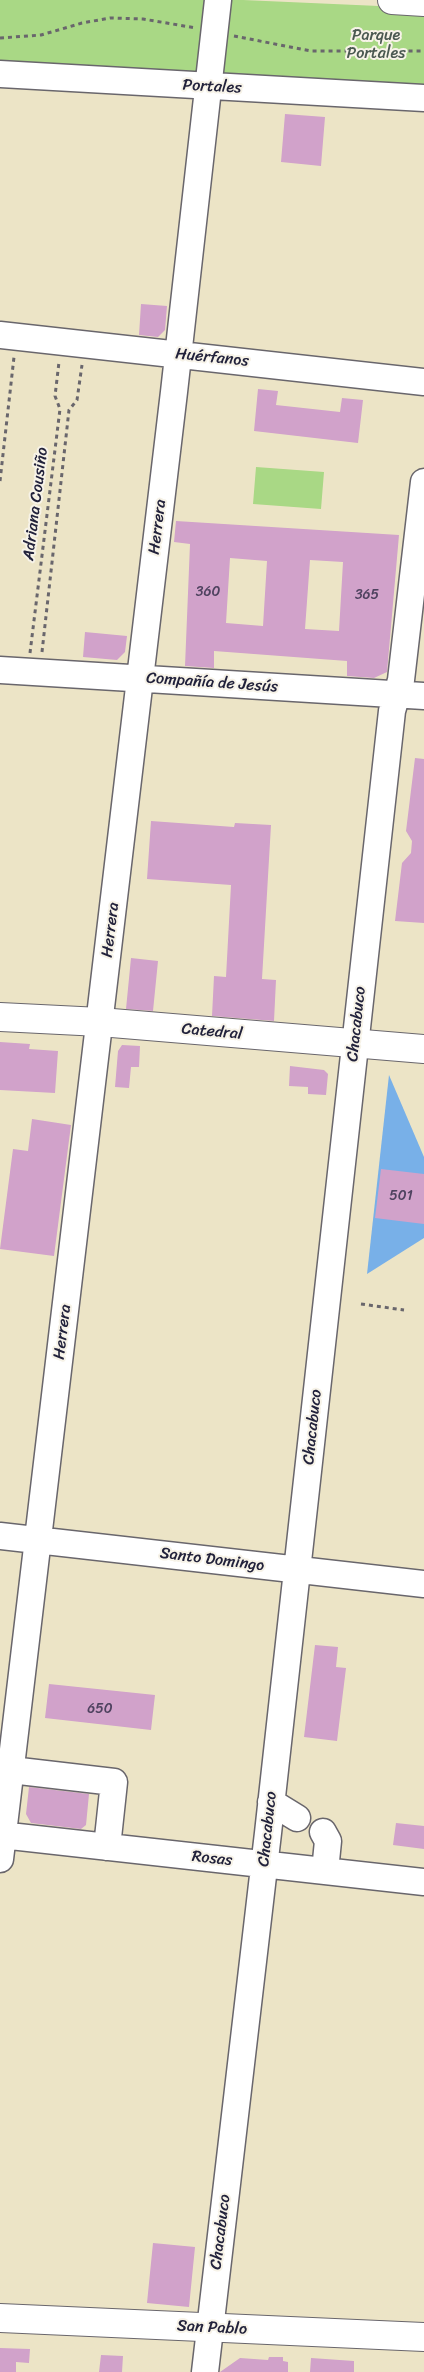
<!DOCTYPE html>
<html>
<head>
<meta charset="utf-8">
<style>
	body { margin:0 }
	canvas { display:block; background:#ece4c6 }
</style>
</head>
<body>
<canvas width="424" height="2372"></canvas>
<script>
const context = document.querySelector('canvas').getContext('2d');
context.lineJoin = 'round';
function fillPath(path, color) { context.fillStyle = color; context.fill(path, 'evenodd'); }
function trace(path, color, width, dash) { context.strokeStyle = color; context.lineWidth = width; context.lineCap = dash ? 'butt' : 'round'; context.setLineDash(dash || []); context.stroke(path); }
function label(font, color, halo, rows, align = 'center') {
  context.font = font + ' Sriracha,sans-serif'; context.lineWidth = 4; context.setLineDash([]); context.textBaseline = 'middle'; context.strokeStyle = halo; context.fillStyle = color; for (const [text, x, y, turn = 0] of rows) {
    context.save(); context.translate(x, y); context.rotate((+turn || 0) * Math.PI / 180); context.textAlign = isNaN(turn) ? turn : align; if (halo) context.strokeText(text, 0, 0); context.fillText(text, 0, 0); context.restore();
  }
}
fillPath(new Path2D(`
	M0 0H243L424 8V86L0 65Z
	M256 467 324 472 321 509 253 504Z`), '#a9d885');
fillPath(new Path2D(`
	M389 1075 424 1157V1238L367 1274Z`), '#78b0e8');
fillPath(new Path2D(`
	M285 114 325 117 321 166 281 162Z
	M141 304 167 306 165 330 158 337 139 335Z
	M258 389 278 391 276 405 340 412 342 398 363 400 358 443 254 431Z
	M176 521 399 535 387 672 374 678 347 676V661L214 651V668L185 666 190 544 174 542ZM230 558 267 561 263 626 226 623ZM310 560 343 562 339 631 305 629Z
	M85 632 127 636 125 652 117 660 83 657Z
	M415 758 424 759V923L395 921 402 863 411 853 412 841 406 831Z
	M151 821 234 827 235 823 271 825 262 979 276 980 274 1021 212 1016 214 976 226 977 231 885 147 879Z
	M131 958 158 961 153 1011 126 1009Z
	M0 1042 30 1044 29 1049 58 1051 55 1093 0 1090Z
	M122 1045 140 1046 139 1067H131L129 1088 115 1087 118 1051Z
	M290 1066 324 1070 328 1074 326 1095 308 1094V1087L289 1086Z
	M32 1119 71 1125 54 1256 0 1249 13 1149 28 1151Z
	M381 1169 424 1174V1224L375 1218Z
	M315 1645 338 1647 336 1667 346 1668 337 1741 304 1737Z
	M49 1684 155 1695 151 1730 45 1718Z
	M29 1787 89 1794 86 1825 81 1829 31 1823 26 1814Z
	M396 1823 424 1826V1849L393 1845Z
	M153 2243 195 2247 189 2307 147 2303Z
	M0 2348 30 2349 29 2363 16 2362V2372H0Z
	M101 2355 123 2356 122 2372H99Z
	M269 2357H283V2361L288 2362V2372H220L240 2358 268 2360Z
	M311 2358 354 2361V2372H310Z`), '#d1a2ca');
const minor = new Path2D(`
	M0 74 424 98
	M0 335 424 382
	M0 670 424 696
	M0 1536 424 1584
	M11 1770 114 1782 107 1847
	M271 1802 297 1818
	M323 1832 328 1841 325 1871
	M0 1835 424 1882
	M0 1859 174 392 218 0
	M205 2372 268 1833 392 711 401 680 424 482`);
const major = new Path2D(`
	M392 0 424 2
	M0 1017 100 1022 424 1049
	M0 2318 424 2337`);
trace(minor, '#69666c', 29);
trace(major, '#69666c', 30);
trace(new Path2D(`
	M234 36 311 51H424
	M0 38 41 35 82 23 110 18 143 19 196 28
	M0 481 14 357
	M42 652 69 410 77 400 82 365
	M30 653 60 409 55 396 59 362
	M361 1304 404 1310`), '#69666c', 3, [4, 4]);
trace(minor, '#fff', 26);
trace(major, '#fff', 28);
label('14px', '#4e425f', null, [
	["360",208,592],
	["365",367,595],
	["501",401,1196],
	["650",100,1709]
]);
label('16px', '#4a5951', '#f7f3e8', [
	["Parque",376,36],
	["Portales",376,54]
]);
label('16px', '#22223b', '#f7f3e8', [
	["Portales",212,87,3],
	["Huérfanos",212,358,6],
	["Adriana Cousiño",36,504,-83],
	["Herrera",158,527,-83],
	["Compañía de Jesús",212,683,4],
	["Herrera",111,930,-83],
	["Chacabuco",357,1024,-84],
	["Catedral",212,1032,5],
	["Herrera",63,1332,-83],
	["Chacabuco",313,1427,-84],
	["Santo Domingo",212,1560,7],
	["Chacabuco",268,1829,-84],
	["Rosas",212,1859,6],
	["Chacabuco",221,2232,-83],
	["San Pablo",212,2328,3]
]);
</script>
</body>
</html>
